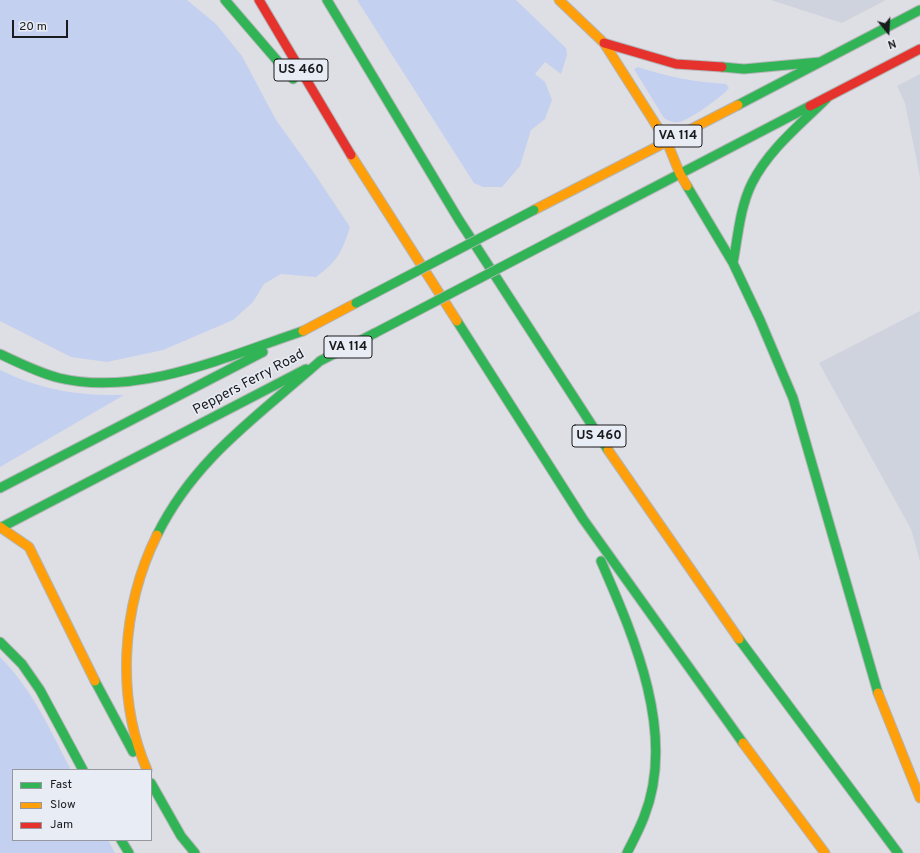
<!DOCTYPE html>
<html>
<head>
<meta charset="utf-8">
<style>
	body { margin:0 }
	#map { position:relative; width:920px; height:853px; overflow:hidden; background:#dedfe4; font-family:Overpass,sans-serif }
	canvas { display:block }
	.legend { position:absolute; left:12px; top:769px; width:140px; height:72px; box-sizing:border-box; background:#e8ecf4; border:1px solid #96989e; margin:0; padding:5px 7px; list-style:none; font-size:12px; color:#1a1b1e }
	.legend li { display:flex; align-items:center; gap:8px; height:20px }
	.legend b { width:20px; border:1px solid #96989e }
	.north { position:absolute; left:868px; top:12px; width:40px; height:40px; -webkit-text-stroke:3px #e8ecf4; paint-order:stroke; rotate:162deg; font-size:11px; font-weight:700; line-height:16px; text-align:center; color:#1a1b1e }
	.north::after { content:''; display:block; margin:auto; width:14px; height:18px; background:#1a1b1e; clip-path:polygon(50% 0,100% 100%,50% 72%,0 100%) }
	.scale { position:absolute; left:12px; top:20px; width:56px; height:18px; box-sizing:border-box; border:2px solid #1a1b1e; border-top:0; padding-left:5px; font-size:12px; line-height:14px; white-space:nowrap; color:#1a1b1e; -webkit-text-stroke:3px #e8ecf4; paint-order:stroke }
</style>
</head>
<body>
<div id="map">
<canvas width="920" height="853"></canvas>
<ul class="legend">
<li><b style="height:5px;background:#30b455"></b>Fast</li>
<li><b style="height:5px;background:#ff9f0a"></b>Slow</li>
<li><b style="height:5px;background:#e5322d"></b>Jam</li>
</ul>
<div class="north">N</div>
<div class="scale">20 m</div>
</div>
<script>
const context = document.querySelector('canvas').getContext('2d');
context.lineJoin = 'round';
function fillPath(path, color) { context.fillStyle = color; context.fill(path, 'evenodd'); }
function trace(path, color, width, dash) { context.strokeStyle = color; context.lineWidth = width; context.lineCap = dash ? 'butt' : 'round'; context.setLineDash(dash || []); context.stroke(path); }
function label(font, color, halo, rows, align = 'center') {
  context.font = font + ' Overpass,sans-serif'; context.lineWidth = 3; context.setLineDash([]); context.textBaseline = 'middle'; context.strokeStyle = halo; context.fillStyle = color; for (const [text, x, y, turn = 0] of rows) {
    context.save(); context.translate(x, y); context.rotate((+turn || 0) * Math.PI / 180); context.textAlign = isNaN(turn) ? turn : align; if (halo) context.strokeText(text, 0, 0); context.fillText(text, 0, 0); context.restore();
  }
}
fillPath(new Path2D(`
	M771 0H886L842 23Z
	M920 74V177L905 103 897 86Z
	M920 311V561L911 529 819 363Z`), '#cfd3dd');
fillPath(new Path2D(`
	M0 0H187L216 24 242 56 276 120 312 170 350 227C342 252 338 261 316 277L281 274 264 284 253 302 233 320 163 350 107 362 71 357 0 321Z
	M357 0H516L566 48 567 55 561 74 545 62 535 74 545 82 552 100 545 119 531 130 520 166 502 187H483L474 183Z
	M638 67C667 77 696 82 726 84L729 88C723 96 690 120 679 122 674 123 669 121 664 118L634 69Z
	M0 370C41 390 78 396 124 395L0 467Z
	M0 657C33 690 50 730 71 770H13V840H108L115 853H0Z`), '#c4d0f0');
const fast = new Path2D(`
	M225 0 293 79
	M327 0 459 220 608 450
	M722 67 744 69 820 62
	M738 105 920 10
	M687 186 733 263 760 320 793 398 878 693
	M553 240 810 106
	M733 263C738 236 740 207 752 183 769 149 801 124 827 98
	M457 321 583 519 743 743
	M0 354C19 363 39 373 59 378 139 397 228 356 303 331
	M320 361 375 333
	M0 488 263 352
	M0 528 306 369
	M157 535C195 458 258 416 320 361
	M601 561C634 637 677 734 644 817 639 830 633 841 627 853
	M739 639 898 853
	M0 642 22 664 40 690 83 770
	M95 681 133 752
	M151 783 181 836 195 853
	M121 840 129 853`);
const slow = new Path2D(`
	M559 0 604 43 667 142 680 174 687 186
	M351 155 457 321
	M534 210 738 105
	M303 331 356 303
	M608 450 739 639
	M0 527 29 547 95 681
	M878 693 920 798
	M743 743 825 853
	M147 770C115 696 122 606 157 535`);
const jam = new Path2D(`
	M259 0 351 155
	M604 43 676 64 722 67
	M810 106 920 49`);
trace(fast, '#b4b5b8', 11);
trace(slow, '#b4b5b8', 11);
trace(jam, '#b4b5b8', 11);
trace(fast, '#30b455', 9);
trace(slow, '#ff9f0a', 9);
trace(jam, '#e5322d', 9);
const fastBridge = new Path2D(`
	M356 303 534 210
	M375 333 553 240`);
trace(fastBridge, '#b4b5b8', 11, []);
trace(fastBridge, '#30b455', 9);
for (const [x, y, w] of [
	[301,70,54],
	[678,136,48],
	[348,347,48],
	[599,436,54]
]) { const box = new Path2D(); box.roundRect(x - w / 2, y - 11, w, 22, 3); context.fillStyle = '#e8ecf4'; context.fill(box); trace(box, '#1a1b1e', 1); }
label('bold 13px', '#1a1b1e', null, [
	["US 460",301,70],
	["VA 114",678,136],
	["VA 114",348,347],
	["US 460",599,436]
]);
label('14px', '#1a1b1e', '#e8ecf4', [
	["Peppers Ferry Road",249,383,-28]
]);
</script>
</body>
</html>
